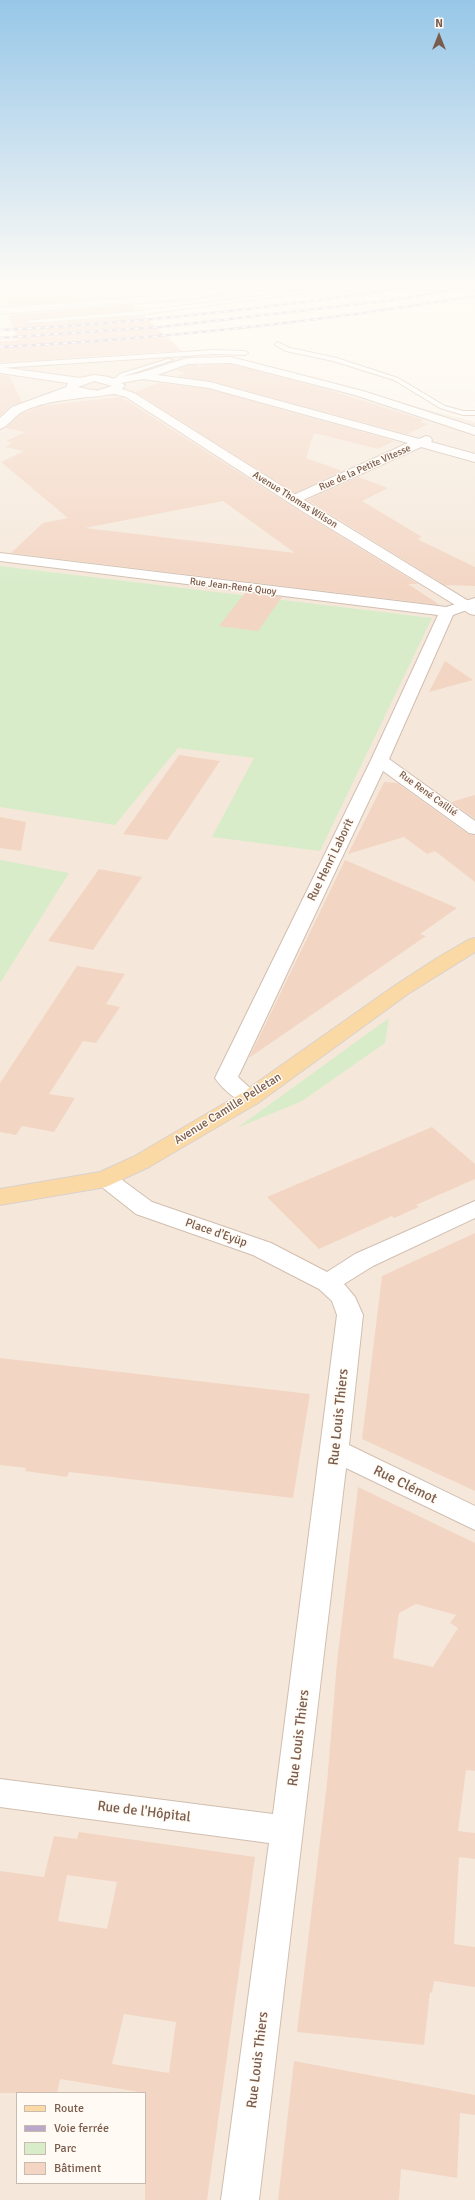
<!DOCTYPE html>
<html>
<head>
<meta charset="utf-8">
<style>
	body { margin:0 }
	#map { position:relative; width:475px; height:2200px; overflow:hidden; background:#fdf6ec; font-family:Signika,sans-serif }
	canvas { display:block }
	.legend { position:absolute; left:16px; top:2092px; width:130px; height:92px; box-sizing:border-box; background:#fffaf3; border:1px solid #cabbb1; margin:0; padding:5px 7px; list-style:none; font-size:12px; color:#7a5c4d }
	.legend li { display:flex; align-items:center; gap:8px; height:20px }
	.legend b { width:20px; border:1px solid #cabbb1 }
	.north { position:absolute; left:419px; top:16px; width:40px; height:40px; -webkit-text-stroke:3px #fffaf3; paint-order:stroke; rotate:0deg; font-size:11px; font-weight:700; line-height:16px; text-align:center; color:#7a5c4d }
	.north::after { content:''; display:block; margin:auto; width:14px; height:18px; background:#7a5c4d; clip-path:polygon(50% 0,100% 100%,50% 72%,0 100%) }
</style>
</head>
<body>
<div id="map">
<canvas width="475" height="2200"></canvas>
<ul class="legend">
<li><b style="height:5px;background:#fbd9a5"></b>Route</li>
<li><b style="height:5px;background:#b9a8c9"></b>Voie ferrée</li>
<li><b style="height:11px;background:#d8ecc9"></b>Parc</li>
<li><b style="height:11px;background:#f3d5c3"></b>Bâtiment</li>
</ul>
<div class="north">N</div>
</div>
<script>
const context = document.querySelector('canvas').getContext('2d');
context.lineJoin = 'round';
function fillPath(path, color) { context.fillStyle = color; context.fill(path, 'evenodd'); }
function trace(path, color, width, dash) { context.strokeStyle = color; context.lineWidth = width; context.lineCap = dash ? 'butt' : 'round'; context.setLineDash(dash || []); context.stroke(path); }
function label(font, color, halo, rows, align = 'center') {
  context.font = font + ' Signika,sans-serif'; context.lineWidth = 3; context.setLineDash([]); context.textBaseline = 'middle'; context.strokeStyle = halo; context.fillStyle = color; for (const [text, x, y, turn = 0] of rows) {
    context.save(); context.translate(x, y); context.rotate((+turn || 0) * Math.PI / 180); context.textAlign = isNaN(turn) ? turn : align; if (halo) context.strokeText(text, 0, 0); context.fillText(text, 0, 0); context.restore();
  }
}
fillPath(new Path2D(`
	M0 284H276L215 298 0 313Z
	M0 357H214L242 360 475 422V2200H0ZM17 2093H145V2183H17Z`), '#f5e8da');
fillPath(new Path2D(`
	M0 566 432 618 320 851 212 837 254 758 178 748 115 825 0 807Z
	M0 860 69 873 0 983Z
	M389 1018 385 1043 302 1101 237 1128Z`), '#d8ecc9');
fillPath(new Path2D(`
	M115 290 122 297 5 306 1 298Z
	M132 305 137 310 25 320 24 321 28 324 144 316 182 351 0 362V341L18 340 8 315Z
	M231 364 328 390 424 420 420 422 428 424 407 434 210 381 176 376 186 373 176 370 188 365H197L199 367 206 365Z
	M0 375 9 376 22 402 11 406 0 416Z
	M159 383 209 389 394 441 378 449 314 433 306 458 342 471 295 493 135 392Z
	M121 397 301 512 418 584H408L440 605 11 553 43 523 68 518 1 462 24 451 5 447 12 443 6 441 25 432 5 428 20 415 40 406ZM223 501 295 553 85 528Z
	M358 477 388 488 362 501 422 537 417 539 475 567V586L445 585 307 500Z
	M245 593 282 597 258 631 219 626Z
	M445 661 473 680 429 692Z
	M179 755 220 761 167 840 123 834Z
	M384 782 397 783 468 834 475 835V882L435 851 427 854 404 837 348 854Z
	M475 795V819L451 802Z
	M0 817 26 822 21 851 0 848Z
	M345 860 457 908 420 934 426 936 249 1058Z
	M99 869 142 877 93 950 48 941Z
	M77 966 125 974 106 1004 120 1007 96 1043 83 1041 49 1094 75 1098 54 1132 22 1126 16 1135 0 1132V1083Z
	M432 1127 475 1164V1179L416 1205 419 1207 394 1218 392 1216 319 1249 267 1197Z
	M475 1233V1491L362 1439 382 1276Z
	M0 1358 310 1394 293 1498 69 1472 67 1477 25 1471 26 1468 0 1465Z
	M358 1487 475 1543V1771L466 1770 458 1831 475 1833V1859L459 1857 454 1944 475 1947V1987L434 1981 432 1993 430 1992 424 2045 297 2032 327 1783 337 1662ZM416 1604 456 1615 450 1623 458 1628 433 1667 393 1658 399 1613Z
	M79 1832 255 1857 207 2200H145V2093L60 2079 57 2093H0V1871L44 1877 54 1836 77 1839ZM67 1875 117 1882 107 1929 58 1921ZM124 2014 176 2022 169 2073 112 2064Z
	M294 2061 475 2095V2115L460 2113 457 2178 401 2169 399 2200H278Z`), '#f3d5c3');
const lane = new Path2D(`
	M356 284H370L138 315 28 323 25 321 138 311Z
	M277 342 290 348 337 358 398 378 445 406 463 411H475V415H463L440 408 394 380 333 361 286 351 275 345Z
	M214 350 245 351 248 353 245 355 214 354 0 368V364Z
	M168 359 173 360 124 376 117 382 112 381 120 374Z`);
const street = new Path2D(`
	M243 284H264L259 287 190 299 0 314V308L190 293Z
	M231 357 363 391 475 427V435L355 395 231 363 188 364 157 375 210 382 419 439 426 436 430 437 432 440 431 442 475 454V462L421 447 294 504 287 500 289 497 408 443 209 388 143 379 115 384 109 381 111 379 140 373 187 358Z
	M72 385 78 388 70 393 95 390 101 393 95 396C70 400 45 400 22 412 14 416 9 426 0 429V418L12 407Z
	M0 553 446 607 475 598V607L453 615 389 759 475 821V834L469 833 383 771 238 1077 261 1098 258 1103C242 1107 224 1091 215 1078L371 760 438 615 0 561Z
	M106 1171 114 1174 152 1202 271 1243 327 1272 355 1254 475 1201V1218L373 1266 344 1284 355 1297 363 1315 349 1445 475 1506V1530L346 1468 259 2200H221L269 1843 0 1807V1779L273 1814 337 1315 332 1301 319 1289 253 1255 136 1214 98 1184 94 1179 98 1174Z`);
const secondary = new Path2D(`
	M0 367 80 378 94 375 109 377 125 385 122 389 134 393 312 505 475 605V615L470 614 302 511 126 397C122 396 117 394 114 394 99 395 77 403 66 388L68 383 0 373ZM94 381 112 386 96 391 78 387Z`);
const primary = new Path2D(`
	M475 938V952L408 994 258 1103 149 1167 106 1187 0 1205V1189L100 1172 133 1157 242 1093 394 986 437 958 468 940Z`);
trace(lane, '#d1beb0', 2);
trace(street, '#d1beb0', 2);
trace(secondary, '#d6c0b0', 2);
trace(primary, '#dad1cd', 2);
fillPath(lane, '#fff');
fillPath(street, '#fff');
fillPath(secondary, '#fff');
fillPath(primary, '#fbd9a5');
const rail = new Path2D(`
	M0 330C145 323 288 306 431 284
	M0 338 160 327 385 301 475 286
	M0 347C159 339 318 322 475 296`);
trace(rail, '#b9a8c9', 2.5);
trace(rail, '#fffaf3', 1.5, [4.5]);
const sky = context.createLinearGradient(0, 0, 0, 592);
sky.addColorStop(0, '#97c7e8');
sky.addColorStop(0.48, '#fefbf6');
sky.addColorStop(1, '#fefbf600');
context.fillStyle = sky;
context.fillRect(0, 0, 475, 592);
label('10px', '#7a5c4d', '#fffaf3', [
	["Rue de la Petite Vitesse",365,468,-24],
	["Avenue Thomas Wilson",295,500,32],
	["Rue Jean-René Quoy",233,587,7],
	["Rue René Caillié",428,794,36]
]);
label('12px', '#7a5c4d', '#fffaf3', [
	["Rue Henri Laborit",331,860,-64],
	["Avenue Camille Pelletan",228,1109,-32],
	["Place d'Eyüp",216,1233,19]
]);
label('14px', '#7a5c4d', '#fffaf3', [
	["Rue Louis Thiers",339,1417,-84],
	["Rue Clémot",405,1485,26],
	["Rue Louis Thiers",299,1738,-83],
	["Rue de l'Hôpital",144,1812,7],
	["Rue Louis Thiers",258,2060,-83]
]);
</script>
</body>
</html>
